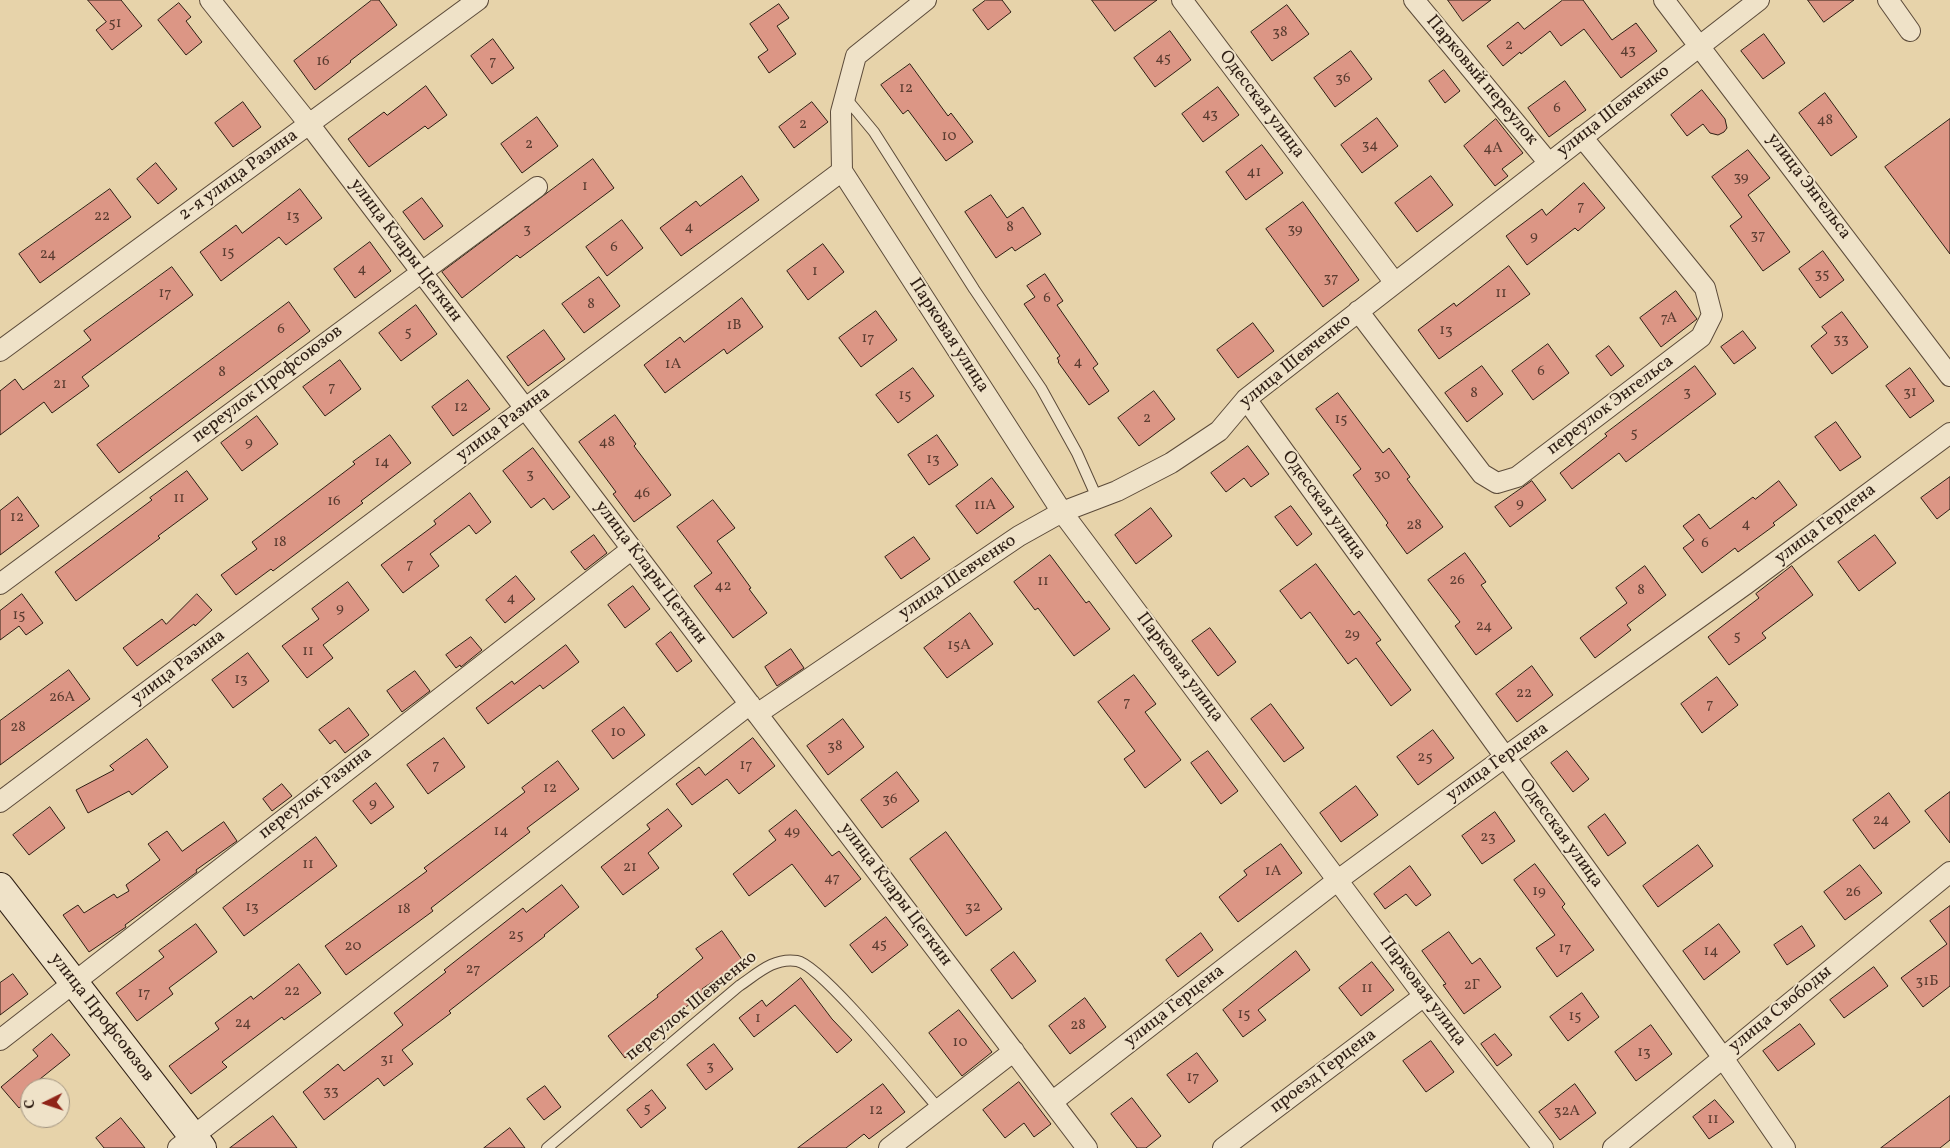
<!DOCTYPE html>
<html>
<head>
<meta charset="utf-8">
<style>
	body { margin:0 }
	#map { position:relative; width:1950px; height:1148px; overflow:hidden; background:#e7d3aa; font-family:Vollkorn,serif }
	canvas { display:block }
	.north { position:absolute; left:20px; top:1078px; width:50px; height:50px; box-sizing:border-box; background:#efe2c8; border:1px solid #a29480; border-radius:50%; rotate:266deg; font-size:14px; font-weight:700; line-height:20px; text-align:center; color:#2e1e14 }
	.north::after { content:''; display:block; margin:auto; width:18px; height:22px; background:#8f2418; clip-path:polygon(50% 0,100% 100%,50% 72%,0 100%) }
</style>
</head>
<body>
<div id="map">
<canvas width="1950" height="1148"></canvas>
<div class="north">С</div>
</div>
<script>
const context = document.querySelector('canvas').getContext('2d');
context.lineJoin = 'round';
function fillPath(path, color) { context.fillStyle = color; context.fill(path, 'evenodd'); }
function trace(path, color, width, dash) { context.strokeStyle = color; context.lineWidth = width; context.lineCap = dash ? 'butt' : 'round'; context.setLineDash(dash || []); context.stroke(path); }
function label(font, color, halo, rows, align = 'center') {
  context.font = font + ' Vollkorn,serif'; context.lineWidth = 4; context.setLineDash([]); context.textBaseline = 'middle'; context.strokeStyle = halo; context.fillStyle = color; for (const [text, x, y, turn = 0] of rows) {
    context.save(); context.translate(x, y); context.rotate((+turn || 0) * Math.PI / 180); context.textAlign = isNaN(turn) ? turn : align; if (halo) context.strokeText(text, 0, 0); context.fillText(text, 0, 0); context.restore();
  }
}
const building = new Path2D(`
	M88 0H121L142 26 112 50 96 30 106 22Z
	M372 0H379L397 25 350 61 351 62 315 90 294 61Z
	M986 0H1002L1011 12 988 30 973 10Z
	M1092 0H1157L1115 31Z
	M1448 0H1491L1463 21Z
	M1563 0H1583L1612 40 1636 23 1657 51 1621 78 1584 29 1561 46 1550 31 1521 54 1520 52 1503 66 1487 46 1518 22 1524 29Z
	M1808 0H1854L1824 22Z
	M179 3 191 17 186 21 202 42 186 55 158 20Z
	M779 4 789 18 777 26 796 54 769 73 758 57 768 50 750 24Z
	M1287 5 1309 34 1272 61 1251 32Z
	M1170 31 1191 60 1155 87 1134 58Z
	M1764 34 1785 63 1763 79 1741 51Z
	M493 39 514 68 492 84 471 56Z
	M1351 51 1372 79 1335 107 1314 78Z
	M910 64 948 116 951 113 973 142 946 161 908 110 903 114 881 85Z
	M1444 70 1460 91 1445 103 1429 81Z
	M1565 81 1586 110 1549 137 1528 108Z
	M426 86 447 115 428 129 425 126 369 167 348 139 384 112 387 115Z
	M1218 87 1239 115 1203 142 1182 114Z
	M1702 90 1725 119 1727 128 1724 132 1718 135 1710 133 1703 124 1687 136 1671 115Z
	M1825 93 1857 137 1831 156 1799 113Z
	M243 102 261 127 233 147 215 123Z
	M812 102 828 122 794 148 779 127Z
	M537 117 558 146 522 173 501 144Z
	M1377 118 1398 146 1362 173 1341 145Z
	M1496 119 1523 153 1502 169 1508 176 1495 186 1464 146Z
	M1950 119V254L1885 167Z
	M1262 145 1283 173 1246 200 1226 172Z
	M1748 150 1770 178 1748 195 1790 252 1763 271 1730 226 1742 217 1712 177Z
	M593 159 614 188 520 258 517 255 462 298 442 272Z
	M156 163 177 189 158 204 137 179Z
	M742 176 759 200 681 256 660 228 696 201 700 206Z
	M1431 176 1453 205 1417 232 1395 203Z
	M1584 183 1605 208 1578 231 1575 228 1527 265 1506 236 1542 209 1546 215Z
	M110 189 131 217 40 283 19 254Z
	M300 189 322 218 286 245 279 237 221 281 200 252 236 225 242 233Z
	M991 195 1007 218 1023 207 1041 234 1015 251 1012 247 996 258 965 212Z
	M422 198 443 226 424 240 403 212Z
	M1303 202 1359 280 1323 307 1266 229Z
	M622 220 643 248 607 276 586 247Z
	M370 242 391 271 355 298 334 269Z
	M823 244 844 272 808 300 787 271Z
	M1823 251 1844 280 1820 298 1799 269Z
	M1509 266 1530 294 1439 359 1418 330 1454 303 1456 306Z
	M172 267 193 295 82 377 89 386 52 413 44 402 0 435V391L15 379 23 390 91 340 84 331Z
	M1045 274 1063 301 1057 305 1098 364 1093 368 1109 391 1089 405 1058 362 1059 361 1057 358 1060 356 1024 304 1035 297 1027 286Z
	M599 277 620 306 584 333 562 304Z
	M1676 291 1697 319 1661 347 1640 318Z
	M742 298 763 327 727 354 724 349 665 393 644 365 680 337 684 342Z
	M289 302 310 331 119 473 97 445Z
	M416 305 437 334 401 361 379 333Z
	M876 311 897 340 861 367 839 338Z
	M1842 312 1868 347 1832 374 1811 346 1827 333 1822 327Z
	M1253 323 1274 351 1238 378 1217 350Z
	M544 330 565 359 528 386 507 357Z
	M1743 331 1756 348 1734 364 1721 347Z
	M1548 344 1569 373 1533 400 1512 371Z
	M1609 346 1624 366 1611 376 1596 356Z
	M340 360 361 389 325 416 303 387Z
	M1482 366 1503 394 1467 422 1445 393Z
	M1695 366 1716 394 1626 462 1619 453 1572 489 1560 473 1607 436 1605 434Z
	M913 368 934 396 898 423 876 395Z
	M1910 368 1934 401 1910 418 1886 386Z
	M468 380 490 409 453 436 432 407Z
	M1154 391 1175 419 1139 446 1118 418Z
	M1338 393 1383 453 1389 448 1410 477 1407 479 1443 527 1407 554 1386 525 1388 523 1353 475 1361 469 1316 409Z
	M615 415 636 444 634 446 671 495 634 522 613 494 616 492 579 442Z
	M257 416 278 444 242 471 221 443Z
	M1836 422 1861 457 1840 471 1815 437Z
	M390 435 411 463 361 501 363 503 309 544 273 571 271 569 236 595 221 575 257 549 252 542 355 464 353 462Z
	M937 435 958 465 929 485 908 455Z
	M1248 446 1269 474 1251 487 1244 478 1226 492 1211 473Z
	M533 448 570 497 553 510 544 498 531 508 503 471Z
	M187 471 208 499 158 536 160 538 76 601 55 572 152 500 150 498Z
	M1950 477V509L1937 519 1921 498Z
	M992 478 1014 507 977 534 956 506Z
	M1532 481 1546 500 1510 527 1495 507Z
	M1779 481 1797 505 1773 523 1775 525 1738 552 1735 548 1702 573 1683 548 1694 540 1683 526 1699 514 1710 529 1753 497 1755 499Z
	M470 493 491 522 476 534 469 525 430 554 439 566 403 593 381 565 436 524 434 521Z
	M18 497 39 526 0 555V511Z
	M713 500 735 528 717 541 751 588 749 589 767 613 733 638 694 586 712 573 677 527Z
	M1291 506 1312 534 1297 546 1275 517Z
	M1151 508 1172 536 1136 564 1115 535Z
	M594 535 607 553 585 570 571 552Z
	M1875 535 1896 563 1859 591 1838 562Z
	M914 537 930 559 901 579 885 557Z
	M1465 553 1486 582 1481 585 1512 628 1476 655 1455 626 1460 622 1428 580Z
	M1050 555 1086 603 1089 601 1110 629 1074 656 1038 608 1035 610 1014 582Z
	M1316 564 1354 615 1359 611 1381 640 1376 643 1411 690 1391 706 1356 658 1348 664 1310 612 1301 619 1280 591Z
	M1645 566 1666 595 1627 625 1631 630 1595 658 1580 638 1627 603 1616 588Z
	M1792 566 1813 595 1762 633 1766 638 1729 665 1708 637 1759 598 1756 594Z
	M516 576 535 599 505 623 486 600Z
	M348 582 369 610 323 645 333 658 307 678 282 646 319 619 312 609Z
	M633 586 650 609 625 628 608 605Z
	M22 594 43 623 26 635 19 626 0 640V611Z
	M197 594 212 610 195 626 194 624 137 666 123 648 162 619 166 624Z
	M970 613 993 644 947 678 924 648Z
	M1210 628 1236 662 1218 676 1192 641Z
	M671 632 692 661 677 672 656 644Z
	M471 637 482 650 461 667 460 665 456 668 446 655Z
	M566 645 579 662 543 689 540 685 488 724 476 708 512 681 514 684Z
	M791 649 804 668 777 686 765 667Z
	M248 653 269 681 233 708 212 680Z
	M1532 666 1553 695 1517 722 1496 694Z
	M69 670 90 699 0 765V721Z
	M415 671 430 691 402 712 387 691Z
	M1134 675 1156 704 1145 712 1181 760 1145 788 1124 759 1135 751 1098 702Z
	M1717 677 1738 705 1702 733 1681 704Z
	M1271 704 1304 748 1284 762 1251 719Z
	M624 707 645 735 613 759 592 731Z
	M349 708 369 735 345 753 335 740 330 744 319 730Z
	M843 719 864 747 828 775 807 746Z
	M1433 730 1454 758 1418 785 1397 757Z
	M444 738 465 767 428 794 407 765Z
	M753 738 775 766 739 794 727 779 692 805 676 784 699 767 705 775Z
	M147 739 168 767 132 795 129 791 88 813 76 790 114 770 110 766Z
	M1208 751 1238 791 1221 804 1191 763Z
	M1567 751 1589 779 1573 792 1551 763Z
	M558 761 579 789 527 828 530 832 431 908 433 911 346 975 325 946 427 871 424 868 525 792 522 788Z
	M897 772 919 801 882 828 861 800Z
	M376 783 394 807 371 824 353 801Z
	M282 784 292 796 272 811 263 799Z
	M1356 786 1378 815 1341 842 1320 813Z
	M1950 792V843L1925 811Z
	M1889 793 1910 822 1874 849 1853 820Z
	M50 807 65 828 29 855 13 835Z
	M668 809 682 826 648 853 659 868 623 895 601 867 650 829 647 825Z
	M796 810 832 856 839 851 861 879 825 907 792 864 749 896 733 874 776 840 769 831Z
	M1495 812 1515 841 1482 864 1462 836Z
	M1605 814 1626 843 1608 856 1588 827Z
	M224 822 237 841 196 870 197 872 125 925 126 927 89 952 63 915 78 905 84 913 114 894 117 898 129 891 126 885 160 860 148 844 167 831 182 851Z
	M946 832 1002 909 966 936 910 859Z
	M316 837 337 866 244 936 223 908Z
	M1281 844 1302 873 1238 922 1219 897 1247 875 1244 871Z
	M1698 845 1713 866 1658 907 1643 886Z
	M1535 864 1565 904 1562 907 1594 950 1557 977 1536 948 1555 935 1514 880Z
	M1860 865 1882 893 1845 920 1824 892Z
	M1410 866 1431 895 1416 906 1406 894 1385 909 1374 894Z
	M562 885 579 907 544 935 545 936 449 1011 451 1013 402 1050 413 1064 384 1086 378 1078 324 1120 303 1092 338 1064 344 1071 403 1025 394 1013 446 972 444 970 523 908 526 912Z
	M1950 906V986L1923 1007 1901 978 1947 944 1930 921Z
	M886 917 908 945 872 973 850 945Z
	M196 924 217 952 169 988 173 994 137 1021 116 993 164 957 159 951Z
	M1719 924 1740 952 1704 980 1683 951Z
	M1802 926 1815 946 1787 965 1774 945Z
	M722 931 743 961 702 989 704 992 625 1058 608 1036 658 997 657 995 703 958 696 949Z
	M1449 932 1472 964 1480 958 1501 987 1464 1014 1443 985 1446 984 1422 951Z
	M1201 933 1213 950 1178 977 1166 960Z
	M1296 951 1310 970 1258 1010 1266 1020 1243 1037 1223 1010Z
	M1014 952 1036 981 1012 999 991 970Z
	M1372 962 1394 990 1361 1016 1339 988Z
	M299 964 321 993 284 1020 282 1017 222 1062 227 1067 191 1094 169 1066 219 1029 215 1023 251 996 253 999Z
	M1874 967 1888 986 1844 1018 1830 1000Z
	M13 974 28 994 0 1015V983Z
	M801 978 832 1019 852 1040 837 1053 795 1005 754 1037 739 1018 762 1000 766 1006Z
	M1582 993 1599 1017 1568 1041 1550 1017Z
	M1085 998 1106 1027 1070 1054 1049 1026Z
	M959 1010 992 1052 962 1076 929 1033Z
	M1800 1024 1815 1044 1778 1071 1763 1051Z
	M1651 1025 1672 1054 1636 1081 1615 1052Z
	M52 1034 70 1055 30 1087V1099L19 1108 1 1087 38 1056 33 1050Z
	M1495 1034 1512 1055 1497 1066 1481 1044Z
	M1431 1041 1454 1072 1426 1092 1403 1061Z
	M714 1044 733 1069 706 1090 687 1065Z
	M1197 1053 1218 1081 1189 1103 1167 1075Z
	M1019 1082 1051 1124 1034 1137 1024 1123 1005 1138 983 1110Z
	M883 1084 905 1112 869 1139 864 1134 846 1148H798Z
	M1575 1084 1596 1113 1560 1140 1539 1112Z
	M545 1086 561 1107 544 1120 527 1099Z
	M652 1090 666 1108 641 1128 627 1110Z
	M1950 1096V1140L1940 1148H1881Z
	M1132 1098 1161 1136 1146 1148H1137L1111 1114Z
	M1715 1100 1734 1122 1709 1139 1693 1117Z
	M273 1116 297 1148H230Z
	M121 1118 145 1148H104L96 1138Z
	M510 1128 525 1148H484Z`);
fillPath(building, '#dc9685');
trace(building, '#2e1e14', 1);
const lane = new Path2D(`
	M845 97 874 132 974 289 1041 388 1077 453 1098 500
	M547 1148 739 986C757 974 774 957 797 961 822 965 917 1084 939 1109`);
const street = new Path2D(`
	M210 0 309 124 1087 1148
	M1182 0 1395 283
	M1414 0 1548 162
	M1664 0 1950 376
	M1888 0 1910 31
	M842 171 1062 512 1424 996 1543 1148
	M1358 311 1482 474 1497 483 1517 477 1701 337 1712 315 1705 288 1582 137
	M0 351 478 0
	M1246 399 1723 1058 1785 1148
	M0 584 537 187
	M757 714 1019 536 1062 512 1117 491 1171 463 1219 431 1246 399 1759 0
	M0 802 842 171 841 112 856 56 926 0
	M0 1040 632 549
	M1052 1102 1338 880 1505 757 1746 584 1950 433
	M178 1148 750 704
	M889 1148 1014 1051
	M1223 1148 1424 996
	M1613 1148 1950 872`);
const secondary = new Path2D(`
	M0 887 202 1148`);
trace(lane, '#5c4b3a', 12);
trace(street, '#5c4b3a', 22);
trace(secondary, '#2e1e14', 30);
trace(lane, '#efe2c8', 10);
trace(street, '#efe2c8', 20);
trace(secondary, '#efe2c8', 28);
label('15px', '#5a3c30', null, [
	["51",115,24],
	["38",1280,33],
	["2",1509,46],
	["43",1628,51],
	["45",1163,59],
	["16",323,62],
	["7",493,62],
	["36",1343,79],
	["12",906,89],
	["6",1557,109],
	["43",1210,115],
	["48",1825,121],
	["2",803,125],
	["10",949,137],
	["2",529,145],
	["34",1370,146],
	["4А",1493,149],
	["41",1254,173],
	["39",1741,178],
	["1",585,187],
	["7",1581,207],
	["22",102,217],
	["13",293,217],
	["4",689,228],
	["8",1010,228],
	["3",527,230],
	["39",1295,230],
	["37",1758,236],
	["9",1534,237],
	["6",614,248],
	["15",228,253],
	["24",48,255],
	["4",362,270],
	["1",815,272],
	["35",1822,275],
	["37",1331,279],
	["17",165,294],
	["11",1501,294],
	["6",1047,299],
	["8",591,305],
	["7А",1669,319],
	["1В",734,326],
	["6",281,330],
	["13",1446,331],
	["5",408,333],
	["17",868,339],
	["33",1841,340],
	["4",1078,363],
	["1А",673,365],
	["6",1541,372],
	["8",222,373],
	["21",60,385],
	["7",332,388],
	["3",1687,393],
	["31",1910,393],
	["8",1474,394],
	["15",905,396],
	["12",461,408],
	["2",1147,419],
	["15",1341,420],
	["5",1634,434],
	["9",249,443],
	["48",607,443],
	["13",933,460],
	["14",382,463],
	["3",530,475],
	["30",1382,476],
	["46",642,494],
	["11",179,499],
	["16",334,502],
	["9",1520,504],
	["11А",985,506],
	["12",17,518],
	["4",1746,525],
	["28",1414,526],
	["18",280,543],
	["6",1705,544],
	["7",410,565],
	["26",1457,581],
	["11",1043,582],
	["42",723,587],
	["8",1641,591],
	["4",511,599],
	["9",340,609],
	["15",19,616],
	["24",1484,627],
	["29",1352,635],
	["5",1737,637],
	["15А",959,646],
	["11",308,652],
	["13",241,680],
	["22",1524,694],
	["26А",62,698],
	["7",1127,703],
	["7",1710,705],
	["28",18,728],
	["10",618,733],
	["38",835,747],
	["25",1425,758],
	["7",436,766],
	["17",746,766],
	["12",550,789],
	["36",890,800],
	["9",373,804],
	["24",1881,821],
	["14",501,832],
	["49",792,832],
	["23",1488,838],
	["11",308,865],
	["21",630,868],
	["1А",1273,872],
	["47",832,879],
	["19",1539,892],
	["26",1853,893],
	["13",252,908],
	["32",973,908],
	["18",404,910],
	["25",516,936],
	["45",879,945],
	["20",353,947],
	["17",1565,949],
	["14",1711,952],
	["27",473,970],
	["31Б",1927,982],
	["2Г",1472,986],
	["11",1367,989],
	["22",292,992],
	["17",144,994],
	["15",1244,1015],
	["15",1575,1017],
	["1",758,1019],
	["24",243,1024],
	["28",1078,1026],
	["10",960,1043],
	["13",1644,1053],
	["31",387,1060],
	["3",710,1067],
	["17",1193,1078],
	["33",331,1092],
	["5",647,1109],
	["12",876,1111],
	["32А",1567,1112],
	["11",1713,1120]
]);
label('18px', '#2e1e14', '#efe2c8', [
	["Парковый переулок",1481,81,50],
	["Одесская улица",1261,105,53],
	["улица Шевченко",1614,112,-38],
	["2-я улица Разина",239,176,-36],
	["улица Энгельса",1808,187,53],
	["улица Клары Цеткин",405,251,53],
	["Парковая улица",948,336,57],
	["улица Шевченко",1296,362,-39],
	["переулок Профсоюзов",268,385,-37],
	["переулок Энгельса",1611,406,-37],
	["улица Разина",504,425,-37],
	["Одесская улица",1323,506,54],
	["улица Герцена",1826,525,-37],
	["улица Клары Цеткин",650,573,53],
	["улица Шевченко",958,578,-34],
	["улица Разина",179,668,-37],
	["Парковая улица",1179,668,53],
	["улица Герцена",1498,763,-36],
	["переулок Разина",316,794,-38],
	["Одесская улица",1560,834,54],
	["улица Клары Цеткин",895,895,53],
	["Парковая улица",1422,992,53],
	["переулок Шевченко",692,1007,-39],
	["улица Герцена",1175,1007,-38],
	["улица Свободы",1781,1010,-39],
	["улица Профсоюзов",101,1018,52],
	["проезд Герцена",1324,1072,-37]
]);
</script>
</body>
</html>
